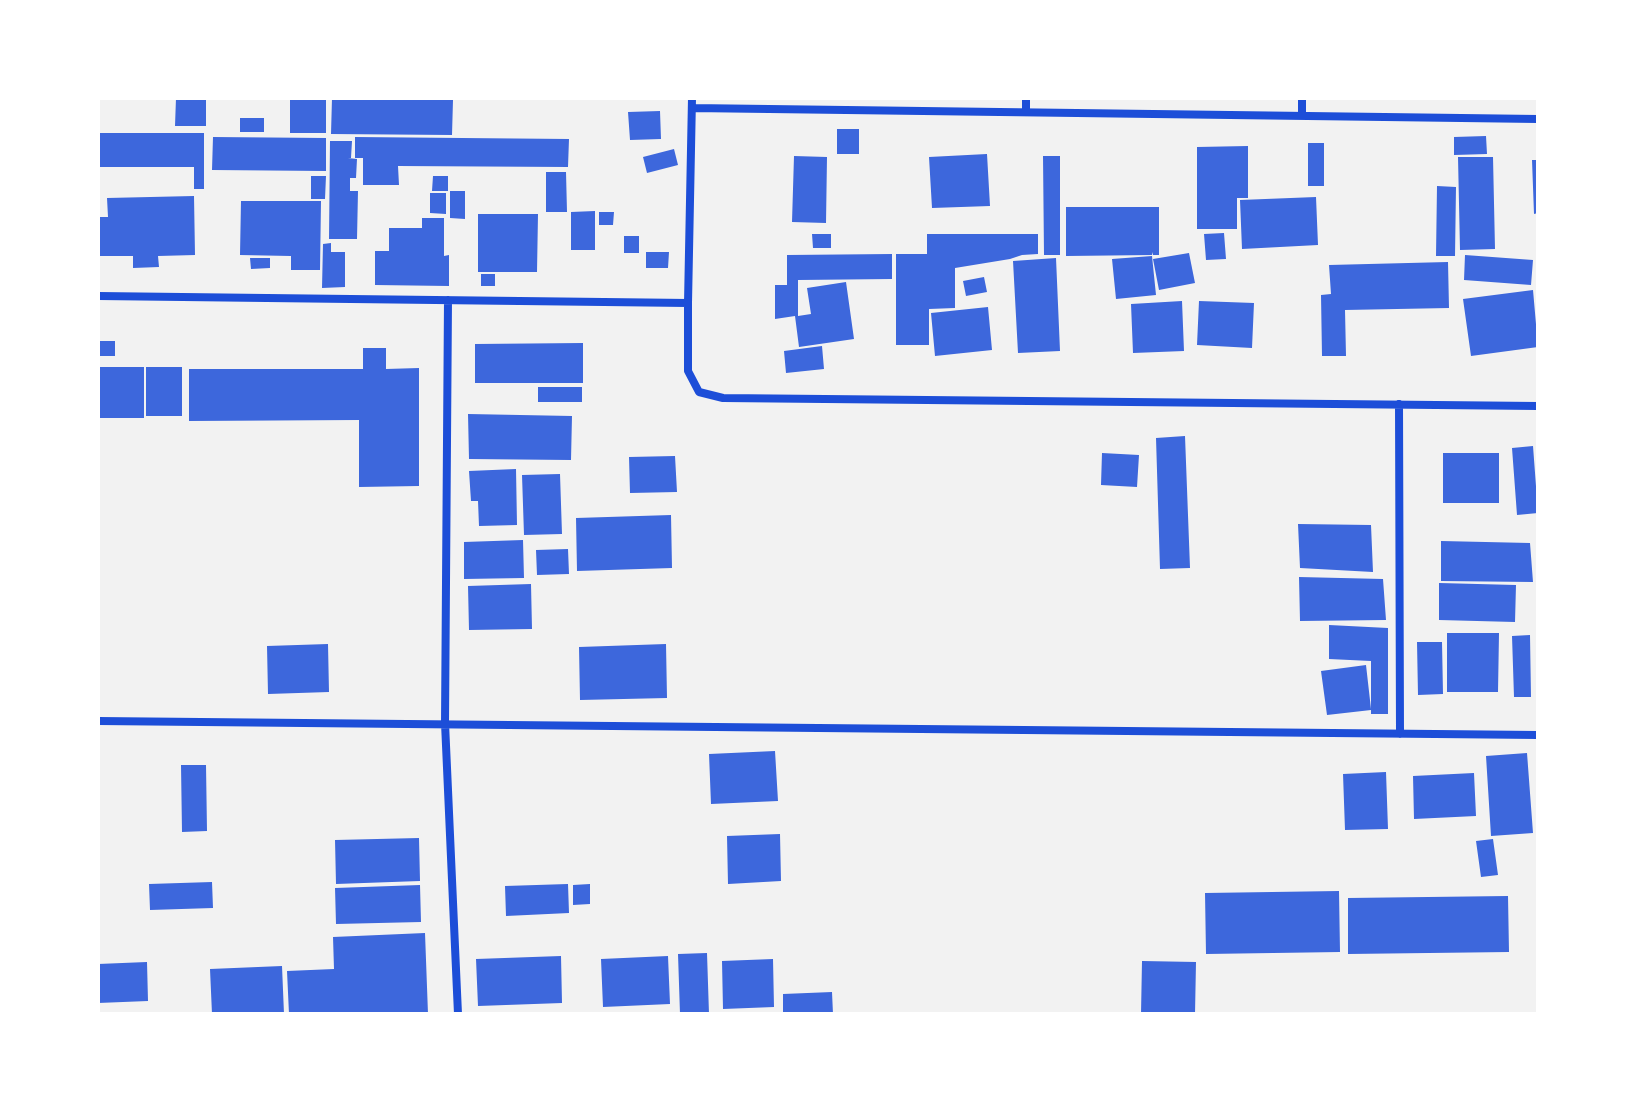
<!DOCTYPE html>
<html>
<head>
<meta charset="utf-8">
<style>
	body { margin:0 }
	#map { position:relative; width:1636px; height:1112px; overflow:hidden; background:#f2f2f2; font-family:Cabin,sans-serif }
	canvas { display:block }
	.frame { position:absolute; inset:0; border:100px solid #fff; pointer-events:none }
</style>
</head>
<body>
<div id="map">
<canvas width="1636" height="1112"></canvas>
<div class="frame"></div>
</div>
<script>
const context = document.querySelector('canvas').getContext('2d');
context.lineJoin = 'round';
function fillPath(path, color) { context.fillStyle = color; context.fill(path, 'evenodd'); }
function trace(path, color, width, dash) { context.strokeStyle = color; context.lineWidth = width; context.lineCap = dash ? 'butt' : 'round'; context.setLineDash(dash || []); context.stroke(path); }
fillPath(new Path2D(`
	M176 98H206V126H175Z
	M290 98H326V133H290Z
	M332 98 453 100 452 135 331 134Z
	M660 111 661 139 630 140 628 112Z
	M240 118H264V132H240Z
	M837 129H859V154H837Z
	M98 133H204V189H194V167H98Z
	M1486 136 1487 154 1454 155V137Z
	M213 137 326 138V171L212 170Z
	M355 137 569 139 568 167 398 166 399 185H363V158H355Z
	M330 141H352L351 158H348L357 159 356 178H350V191H358L357 239H329Z
	M1308 143H1324V186H1308Z
	M1248 146V198H1237V229H1197V147Z
	M674 149 678 165 647 173 643 157Z
	M987 154 990 206 932 208 929 157Z
	M794 156 827 157 826 223 792 222Z
	M1043 156H1060V255H1044Z
	M1458 157H1493L1495 249 1460 250Z
	M1532 160H1538V213L1534 214Z
	M546 172H566L567 212H546Z
	M311 176H326L325 199H311Z
	M433 176H448V191H432Z
	M1437 186 1456 187 1455 256H1436Z
	M450 191H465V219L450 218Z
	M430 193H446V214L430 213Z
	M194 196 195 255 158 256 159 267 133 268V256H98V217H108L107 198Z
	M1316 197 1318 245 1242 249 1240 200Z
	M241 201H321L320 270H291V256L240 255Z
	M1066 207H1159V255H1153L1152 252V255L1066 256Z
	M595 211V250H571V212Z
	M599 212H614L613 225H599Z
	M478 214H538L537 272H478Z
	M422 218H444V256L449 255V286L375 285V251H389V228H422Z
	M1224 233 1226 259 1206 260 1204 234Z
	M812 234H831V248H813Z
	M927 234H1038V254L1022 255 1010 259 955 268V308L929 309V345H896V254H927Z
	M624 236H639V253H624Z
	M331 243V252H345V287L322 288 323 244Z
	M646 252H669L668 268H646Z
	M1189 253 1195 283 1159 290 1153 259Z
	M892 254V279L798 280V316L811 314 807 288 846 282 854 339 799 347 795 316 775 319V285H787V255Z
	M1465 255 1533 260 1531 285 1464 280Z
	M1152 256 1156 295 1116 299 1112 259Z
	M250 258H270V268L251 269Z
	M1056 258 1060 351 1018 353 1013 261Z
	M1448 262 1449 308 1345 310 1346 356H1322L1321 295 1331 294 1329 265Z
	M481 274H495V286H481Z
	M984 277 987 292 966 296 963 281Z
	M1533 290 1538 347 1471 356 1463 299Z
	M1182 301 1184 351 1133 353 1131 304Z
	M1199 301 1254 303 1252 348 1197 345Z
	M988 307 992 350 935 356 931 313Z
	M98 341H115V356H98Z
	M583 343V383H475V344Z
	M822 346 824 369 786 373 784 351Z
	M363 348H386V369L419 368V486L359 487V420L189 421V369H363Z
	M98 367H144V418H98Z
	M146 367H182V416H146Z
	M538 387H582V402H538Z
	M468 414 572 416 571 460 469 459Z
	M1185 436 1190 568 1160 569 1156 438Z
	M1533 446 1538 513 1517 515 1512 448Z
	M1102 453 1139 455 1137 487 1101 485Z
	M1443 453H1499V503H1443Z
	M675 456 677 492 630 493 629 457Z
	M516 469 517 525 479 526 478 501H471L469 471Z
	M560 474 562 534 524 535 522 475Z
	M671 515 672 568 577 571 576 518Z
	M1298 524 1371 525 1373 572 1300 568Z
	M523 540 524 578 464 579V542Z
	M1441 541 1530 543 1533 582 1441 581Z
	M568 549 569 574 537 575 536 550Z
	M1299 577 1383 579 1386 620 1300 621Z
	M1439 583 1516 585 1515 622 1439 620Z
	M531 584 532 629 469 630 468 586Z
	M1329 625 1388 628V714H1371V710L1327 715 1321 671 1366 665 1371 709V661L1329 659Z
	M1447 633H1499L1498 692H1447Z
	M1530 635 1531 697H1514L1512 636Z
	M1417 642H1442L1443 694 1418 695Z
	M328 644 329 692 268 694 267 646Z
	M666 644 667 698 580 700 579 647Z
	M775 751 778 801 711 804 709 754Z
	M1527 753 1533 833 1491 836 1486 756Z
	M181 765H206L207 831 182 832Z
	M1386 772 1388 829 1345 830 1343 774Z
	M1474 773 1476 816 1414 819 1413 776Z
	M780 834 781 881 728 884 727 836Z
	M419 838 420 881 336 884 335 840Z
	M1493 839 1498 875 1481 877 1476 841Z
	M212 882 213 908 150 910 149 884Z
	M568 884 569 913 506 916 505 886Z
	M590 884V904L573 905V885Z
	M420 885 421 922 336 924 335 888Z
	M1339 891 1340 952 1206 954 1205 893Z
	M1508 896 1509 952 1348 954V898Z
	M425 933 428 1014H289L287 971 334 969 333 937Z
	M707 953 709 1014H680L678 954Z
	M561 956 562 1003 478 1006 476 959Z
	M668 956 670 1004 603 1007 601 959Z
	M773 959 774 1007 723 1009 722 961Z
	M1142 961 1196 962 1195 1014H1141Z
	M147 962 148 1001 98 1003V964Z
	M282 966 284 1014H212L210 969Z
	M832 992 833 1014H783V994Z`), '#3d67dc');
trace(new Path2D(`
	M1302 98V116
	M692 108 1538 119
	M1026 112V98
	M98 296 688 303V371L699 392 723 398 1538 406
	M448 300 445 723 458 1014
	M688 303 692 98
	M1399 404 1400 734
	M98 721 1538 735`), '#1d4ed8', 8);
</script>
</body>
</html>
